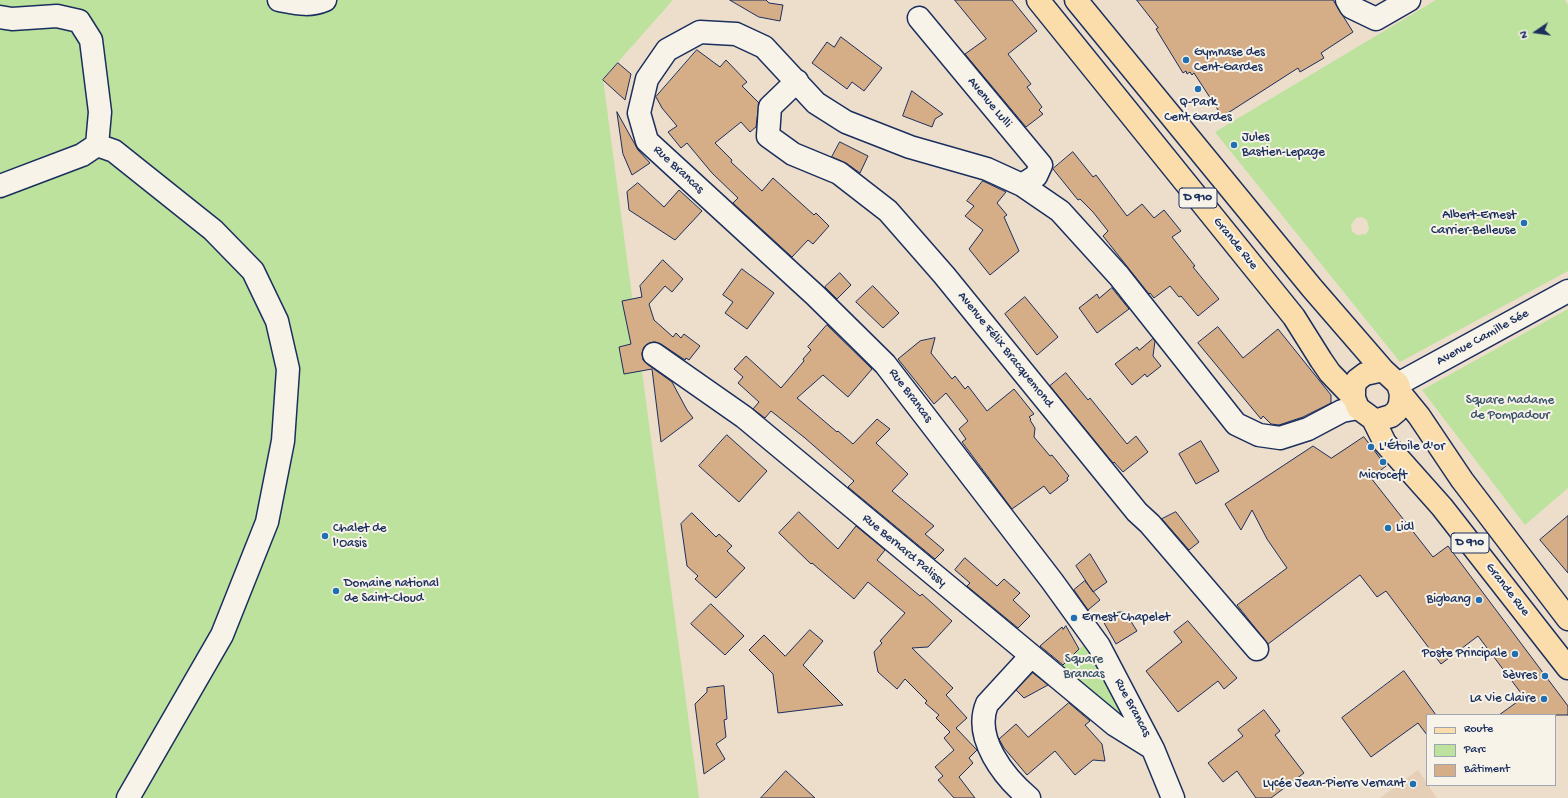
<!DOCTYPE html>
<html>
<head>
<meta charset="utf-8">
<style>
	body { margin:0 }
	#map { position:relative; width:1568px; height:798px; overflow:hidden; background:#eddecb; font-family:"Gochi Hand",sans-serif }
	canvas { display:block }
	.legend { position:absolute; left:1426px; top:714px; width:130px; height:72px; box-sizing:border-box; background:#f7f3e8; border:1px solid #9fa5b1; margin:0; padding:5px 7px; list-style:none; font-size:12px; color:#1b2f5e }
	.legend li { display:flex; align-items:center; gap:8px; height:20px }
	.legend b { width:20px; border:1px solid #9fa5b1 }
	.north { position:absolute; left:1516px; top:12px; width:40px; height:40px; -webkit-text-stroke:3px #f7f3e8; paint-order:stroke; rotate:257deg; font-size:11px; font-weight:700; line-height:16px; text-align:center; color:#1b2f5e }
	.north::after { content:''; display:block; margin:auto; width:14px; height:18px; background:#1b2f5e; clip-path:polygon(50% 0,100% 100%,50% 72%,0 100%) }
</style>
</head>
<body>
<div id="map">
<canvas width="1568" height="798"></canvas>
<ul class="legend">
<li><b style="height:5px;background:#faddab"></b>Route</li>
<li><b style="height:11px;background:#bce29d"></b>Parc</li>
<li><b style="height:11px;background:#d5ad87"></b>Bâtiment</li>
</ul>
<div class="north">N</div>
</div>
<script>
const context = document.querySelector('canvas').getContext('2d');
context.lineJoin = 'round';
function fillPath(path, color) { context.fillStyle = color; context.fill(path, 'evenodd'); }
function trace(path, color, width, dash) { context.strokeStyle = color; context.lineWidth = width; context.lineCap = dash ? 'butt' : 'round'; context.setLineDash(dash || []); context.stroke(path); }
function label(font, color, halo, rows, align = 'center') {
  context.font = font + ' "Gochi Hand",sans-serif'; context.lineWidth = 4; context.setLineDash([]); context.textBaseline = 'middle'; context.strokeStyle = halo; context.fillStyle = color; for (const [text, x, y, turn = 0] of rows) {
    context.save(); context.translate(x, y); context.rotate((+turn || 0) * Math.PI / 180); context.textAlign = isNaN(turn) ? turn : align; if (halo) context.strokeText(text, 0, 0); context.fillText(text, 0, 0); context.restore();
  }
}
fillPath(new Path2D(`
	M1418 770 1437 798H1380Z`), '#e6cfb7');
fillPath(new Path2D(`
	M0 0H673L603 79 699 798H0Z
	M1436 0H1565L1568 5V271L1400 362 1215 132ZM1362 217 1367 220 1369 229 1366 234 1357 235 1352 231 1351 225 1356 218Z
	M1568 309V488L1525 525 1422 390Z
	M1086 643 1130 723 1059 668Z`), '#bce29d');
const building = new Path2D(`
	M730 0H766L769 3 783 5 780 21 759 17Z
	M955 0H1012L1037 31 1008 54 1031 84 1027 87 1042 107 1039 110 1043 114 1026 127 965 54 986 39Z
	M1137 0H1333L1353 32 1321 53 1324 58 1300 72 1298 68 1231 111 1222 116 1194 73 1192 75 1190 72 1187 74 1186 71 1183 73 1156 29 1158 28Z
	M841 37 882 68 864 91 852 82 847 89 812 63 827 42 834 47Z
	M697 50 720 67 726 60 747 82 742 86 759 103 756 127 750 132 741 122 715 143 732 160 731 162 762 191 773 178 814 215 816 213 829 226 813 244 808 240 792 257 733 203 738 198 712 173 687 143 681 148 668 132 677 126 662 108 656 97Z
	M618 63 631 74 625 100 603 80Z
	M912 91 943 114 935 119 932 127 903 116Z
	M617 112 638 150 650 163 632 175 623 154Z
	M840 142 868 156 860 173 846 163 832 157Z
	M1073 152 1093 177 1096 175 1127 216 1142 204 1154 218 1164 210 1181 231 1172 237 1195 266 1193 267 1219 299 1198 316 1181 296 1179 297 1170 286 1154 298 1150 293 1149 294 1103 236 1108 231 1093 212 1080 199 1078 200 1053 169Z
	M983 181 1006 192 997 203 1007 215 1004 217 1019 251 990 275 969 249 983 230 965 216 974 206 967 201Z
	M638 183 664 207 679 190 702 211 675 240 629 210 627 192Z
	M663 260 683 279 672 292 665 286 649 304 654 320 673 337 676 333 681 338 684 334 700 346 689 360 686 358 685 360 661 344 655 342 649 343 644 347 642 353 643 360 647 364 672 382 687 410 693 418 661 442 652 369 624 374 619 347 631 344 622 301 642 297 640 286Z
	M742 269 774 293 747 329 725 313 733 302 723 295Z
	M840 273 851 285 837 299 825 287Z
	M873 286 899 313 883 328 856 302Z
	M1112 288 1129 309 1097 333 1079 308 1097 294 1099 298Z
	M1025 297 1058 337 1037 355 1005 314Z
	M827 325 872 369 848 397 823 375 797 398 837 432 838 431 853 444 877 419 890 429 876 443 908 474 892 491 934 526 925 534 944 550 935 559 848 487 854 481 805 438 771 411 765 418 753 409 759 402 738 383 743 377 734 369 746 356 781 388 804 361 803 359 811 350 808 347Z
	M1218 327 1243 358 1278 329 1331 395V403L1303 417 1279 425 1271 424 1263 416 1261 419 1198 343Z
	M935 338 931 353 952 379 955 376 965 389 968 386 987 411 1014 389 1034 414 1029 417 1031 419 1030 420 1035 428 1034 437 1050 456 1052 455 1069 476 1067 478 1068 480 1050 494 1044 486 1012 509 962 442 966 439 959 429 968 421 946 393 934 404 898 359 920 341Z
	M1153 339 1155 341 1153 356 1161 366 1147 377 1145 374 1132 385 1115 364 1137 347 1139 350Z
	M1066 373 1088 400 1090 398 1127 444 1136 436 1148 452 1123 472 1114 462 1113 463 1050 386Z
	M727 435 767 471 739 502 699 466Z
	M1364 437 1386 466 1371 478 1433 557 1448 546 1568 706V715H1499L1524 697 1478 636 1441 664 1386 591 1377 597 1360 575 1268 644 1237 605 1287 568 1267 539 1252 510 1241 530 1225 504 1313 446 1331 458Z
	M1201 441 1219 471 1196 484 1179 454Z
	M799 512 838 549 856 526 885 550 877 560 920 596 922 594 952 621 928 647 912 648 953 688 946 695 967 718 956 728 977 750 969 758 973 763 959 777 975 798H954L938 780 943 776 935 767 954 750 944 738 950 732 936 718 939 715 925 703 927 701 905 679 897 689 878 672 874 652 882 643 880 641 905 613 868 582 854 599 812 563 811 564 779 533Z
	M1176 512 1199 542 1189 550 1162 519Z
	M692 513 716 537 719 534 732 546 727 551 745 568 716 598 695 579 698 576 687 566 681 524Z
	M1568 516V573L1540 540Z
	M1090 554 1107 582 1093 592 1076 566Z
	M965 558 997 586 1004 579 1020 593 1013 600 1030 616 1018 628 967 586 970 583 955 570Z
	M1085 581 1100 600 1088 610 1074 590Z
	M711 604 744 636 725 655 691 624Z
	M1119 612H1125L1137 631 1116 644 1103 621Z
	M1188 621 1237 678 1224 689 1218 681 1178 712 1146 671 1182 642 1174 632Z
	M1066 626 1079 649 1063 665 1040 646 1062 627 1063 629Z
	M810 630 823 641 803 665 843 705 778 713 773 674 749 650 764 635 785 656Z
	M1404 671 1436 715H1427V735L1418 723 1371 757 1342 718Z
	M1033 673 1048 685 1024 698 1016 690Z
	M724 686 727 719 724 720 726 737 716 744 725 759 704 774 695 704 707 692V688Z
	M1069 703 1090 721 1085 725 1102 744 1105 761 1093 760 1075 775 1055 751 1027 775 1004 748 999 739 1016 724 1028 737Z
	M1264 710 1280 731 1275 735 1304 773 1271 798H1256L1237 771 1223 782 1208 763 1243 736 1238 730Z
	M786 771 815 798H761Z`);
fillPath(building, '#d5ad87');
trace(building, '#1b2f5e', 1);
const minor = new Path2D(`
	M279 0C295 3 309 7 325 0
	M1347 0 1351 7 1376 19 1409 0
	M0 17 12 19 57 16 79 21 91 40 100 112 97 145
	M919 18 1041 165 1036 176 1022 185
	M797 81 770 107 768 136 793 154 839 173 888 211 944 275 1137 512 1150 524 1257 649
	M97 145 114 151 213 230 253 271 277 321 288 369 283 441 267 522 222 635 128 798
	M0 186 82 155 97 145
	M654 354 744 417 1115 725 1152 748
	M1398 384 1568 291
	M1029 798C1004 777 973 738 987 704L1031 656
	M1173 798 1153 749 1099 646 1052 581 885 364 816 296 647 141 639 113 647 79 667 50 700 32 736 34 764 47 816 103 846 122 910 147 987 169 1022 185 1060 211 1119 276 1236 424 1259 435 1280 438 1308 429 1342 411 1358 408`);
const major = new Path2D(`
	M1038 0 1294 317 1321 360 1330 373 1354 398
	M1076 0 1312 288 1383 370 1398 384 1401 394 1400 404 1397 411 1391 416 1378 420 1373 419 1358 408 1354 398V387L1357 380 1365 374 1383 370
	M1401 394 1419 416 1462 480 1568 619
	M1373 419 1385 443 1442 507 1568 668`);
trace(minor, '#1b2f5e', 25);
trace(major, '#1b2f5e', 25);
trace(minor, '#f7f3e8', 22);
trace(major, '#faddab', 22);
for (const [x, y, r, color] of [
	[1186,60,4,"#1f6fb2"],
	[1198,89,4,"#1f6fb2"],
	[1234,145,4,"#1f6fb2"],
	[1524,223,4,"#1f6fb2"],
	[1371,447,4,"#1f6fb2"],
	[1383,462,4,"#1f6fb2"],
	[1388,528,4,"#1f6fb2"],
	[325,536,4,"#1f6fb2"],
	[336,591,4,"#1f6fb2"],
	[1479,600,4,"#1f6fb2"],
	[1074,618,4,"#1f6fb2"],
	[1515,654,4,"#1f6fb2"],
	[1545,676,4,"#1f6fb2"],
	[1544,699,4,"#1f6fb2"],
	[1413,784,4,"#1f6fb2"]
]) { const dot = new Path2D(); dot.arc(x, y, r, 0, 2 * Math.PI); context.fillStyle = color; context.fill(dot); trace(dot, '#f7f3e8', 1.5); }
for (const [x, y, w] of [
	[1198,198,38],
	[1470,543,38]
]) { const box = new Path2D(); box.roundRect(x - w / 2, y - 10, w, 20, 3); context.fillStyle = '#f7f3e8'; context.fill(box); trace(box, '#1b2f5e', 1); }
label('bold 12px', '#1b2f5e', null, [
	["D 910",1198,198],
	["D 910",1470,543]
]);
label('13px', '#1b2f5e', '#f7f3e8', [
	["Gymnase des",1194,53],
	["Cent-Gardes",1194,68],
	["Q-Park",1198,103,"center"],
	["Cent Gardes",1198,118,"center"],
	["Jules",1242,138],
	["Bastien-Lepage",1242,153],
	["Albert-Ernest",1516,216,"right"],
	["Carrier-Belleuse",1516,231,"right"],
	["L'Étoile d'or",1379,447],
	["Microceft",1383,476,"center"],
	["Lidl",1396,528],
	["Chalet de",333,529],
	["l'Oasis",333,544],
	["Domaine national",344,584],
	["de Saint-Cloud",344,599],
	["Bigbang",1471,600,"right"],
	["Ernest Chapelet",1082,618],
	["Poste Principale",1507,654,"right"],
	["Sèvres",1537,676,"right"],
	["La Vie Claire",1536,699,"right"],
	["Lycée Jean-Pierre Vernant",1405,784,"right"]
], 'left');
label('13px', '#1b2f5e', '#f7f3e8', [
	["Avenue Lulli",989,103,50],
	["Rue Brancas",678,170,43],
	["Grande Rue",1235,244,51],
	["Avenue Camille Sée",1483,338,-29],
	["Avenue Félix Bracquemond",1005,350,51],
	["Rue Brancas",910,396,53],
	["Rue Bernard Palissy",904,551,40],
	["Grande Rue",1507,590,52],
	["Rue Brancas",1132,708,62]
]);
label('13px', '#3b536b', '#f7f3e8', [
	["Square Madame",1510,401],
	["de Pompadour",1510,416],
	["Square",1084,660],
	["Brancas",1084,675]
]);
</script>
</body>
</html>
